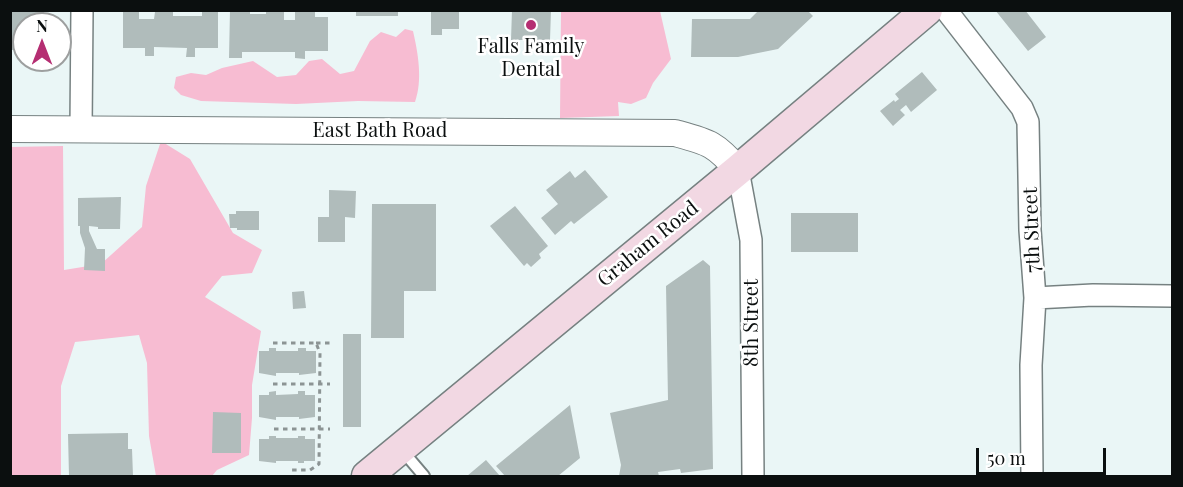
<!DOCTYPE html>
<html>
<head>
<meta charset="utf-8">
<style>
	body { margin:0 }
	#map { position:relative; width:1183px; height:487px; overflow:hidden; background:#eaf6f6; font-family:"Playfair Display",serif }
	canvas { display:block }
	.frame { position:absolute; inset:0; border:12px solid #0b0f0f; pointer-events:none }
	.north { position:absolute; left:12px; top:12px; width:60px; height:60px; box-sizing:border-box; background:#fff; border:2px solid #9d9f9f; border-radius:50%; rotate:0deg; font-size:16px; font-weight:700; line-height:24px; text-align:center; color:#0b0f0f }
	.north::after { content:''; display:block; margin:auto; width:21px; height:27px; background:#b52e72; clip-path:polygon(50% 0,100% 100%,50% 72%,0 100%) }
	.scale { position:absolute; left:976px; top:448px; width:130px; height:27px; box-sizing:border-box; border:3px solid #0b0f0f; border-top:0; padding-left:8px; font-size:18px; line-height:21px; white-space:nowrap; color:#0b0f0f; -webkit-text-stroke:4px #fff; paint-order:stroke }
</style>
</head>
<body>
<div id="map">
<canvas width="1183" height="487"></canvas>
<div class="frame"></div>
<div class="north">N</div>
<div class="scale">50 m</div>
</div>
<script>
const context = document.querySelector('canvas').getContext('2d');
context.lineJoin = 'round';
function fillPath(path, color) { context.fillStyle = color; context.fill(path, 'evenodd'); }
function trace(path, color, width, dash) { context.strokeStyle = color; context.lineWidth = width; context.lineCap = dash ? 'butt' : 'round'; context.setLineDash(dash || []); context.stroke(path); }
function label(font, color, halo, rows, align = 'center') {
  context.font = font + ' "Playfair Display",serif'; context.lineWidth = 5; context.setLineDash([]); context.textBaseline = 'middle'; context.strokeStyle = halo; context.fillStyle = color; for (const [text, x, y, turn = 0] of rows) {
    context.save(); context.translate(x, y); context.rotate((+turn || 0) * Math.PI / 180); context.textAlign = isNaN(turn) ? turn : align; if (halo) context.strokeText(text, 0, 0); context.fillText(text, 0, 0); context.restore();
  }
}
fillPath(new Path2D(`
	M561 11H660L671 59 653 83 646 98 631 104 618 102 619 116 560 118Z
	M405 29 413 31C418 53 423 80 415 102L358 101 296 104 201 101 181 95 174 88 176 77 191 73 206 75 222 68 253 61 277 77 296 75 309 61 322 59 340 74 354 71 370 41 381 32 396 37Z
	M161 141 190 159 233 233 262 250 252 273 222 276 205 297 261 331 252 385V418L249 455 217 470 212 476H156L149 436 147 363 139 335 75 342 61 386V476H11L10 147 63 146 64 270 101 264 142 227 146 186Z`), '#f7bcd2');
fillPath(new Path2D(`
	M10 10H44V24H24L23 50H10Z
	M123 10H139V19H154L155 12H173V16H202V10H218V48H195V57H186L187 48 154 47V56H145V48H123Z
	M230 10H250V14H266V10H284V20H295V10H315V17H328V51H305V59L295 58V52H242V58H229Z
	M356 10H398V16H356Z
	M431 10H459V29H442V35H431Z
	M512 10H551L550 40H511Z
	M759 10H807L813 16 778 49 738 57H691L692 19H750Z
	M995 10H1025L1046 37 1028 51Z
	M922 72 937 90 911 112 906 105 900 110 905 115 893 126 880 111 894 100 895 102 899 99 895 94Z
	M585 170 608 197 574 224 571 221 555 235 541 218 558 204 546 190 570 171 575 178Z
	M329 190 356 191 355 218 345 217V242H318V217H329Z
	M121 197 120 229H98V227L89 226V231L97 249H105V271L84 270 85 248 80 233V226H78V198Z
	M372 204H436V291H404V338H371Z
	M515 206 548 246 539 254 541 258 531 267 527 263 524 266 490 226Z
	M236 211H259V230H237V228H230L229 214H236Z
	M791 213H858V252H791Z
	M703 260 710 266 713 469 681 473 680 469 658 472 659 476H619L621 465 610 413 668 400 666 286Z
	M304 291 306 308 293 309 292 292Z
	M343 334H361V427H343Z
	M269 348H276V351H298V348H306V351H316V373L299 375V373H276V376L259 373V351H269Z
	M276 391V395L298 394V391H305V395H315V417L299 419V417H276V420L259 417V395H269V392Z
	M570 405 580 458 558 476H505L496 466Z
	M213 412 241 413V453H212Z
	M128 433V449H132L133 476H69L68 434Z
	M269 436H276V438H298V436H305V439H315V461H304V463H298V461H276V463L259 461V439H269Z
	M486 460 500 476H467Z`), '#b0bcbb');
const service = new Path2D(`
	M401 449 424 476`);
const minor = new Path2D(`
	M946 10 1022 108 1028 122 1030 230 1035 298 1031 365 1032 476
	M81 129 82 10
	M738 170 751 240 753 476
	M1035 298 1093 295 1172 296`);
const tertiary = new Path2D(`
	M10 129 675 133C708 142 715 143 738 170`);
const secondary = new Path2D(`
	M367 476 738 170 927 10`);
trace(service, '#768181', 14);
trace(minor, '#768181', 24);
trace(tertiary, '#768181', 28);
trace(secondary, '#768181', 33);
trace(new Path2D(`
	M273 343H316L320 353 319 464 310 470H288
	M316 343H330
	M273 384H330
	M274 429H330`), '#8c9494', 3, [4.5, 4.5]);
trace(service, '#fff', 10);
trace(minor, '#fff', 21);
trace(tertiary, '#fff', 26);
trace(secondary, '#f2d8e3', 30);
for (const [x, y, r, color] of [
	[531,25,6,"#b52e72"]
]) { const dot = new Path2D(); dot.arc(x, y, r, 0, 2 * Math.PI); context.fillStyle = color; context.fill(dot); trace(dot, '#fff', 2); }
label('20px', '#0b0f0f', '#fff', [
	["Falls Family",531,47],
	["Dental",531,70]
]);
label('20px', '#0b0f0f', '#fff', [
	["East Bath Road",380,131],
	["7th Street",1032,230,-92],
	["Graham Road",648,244,-39],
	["8th Street",752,323,-90]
]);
</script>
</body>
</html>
